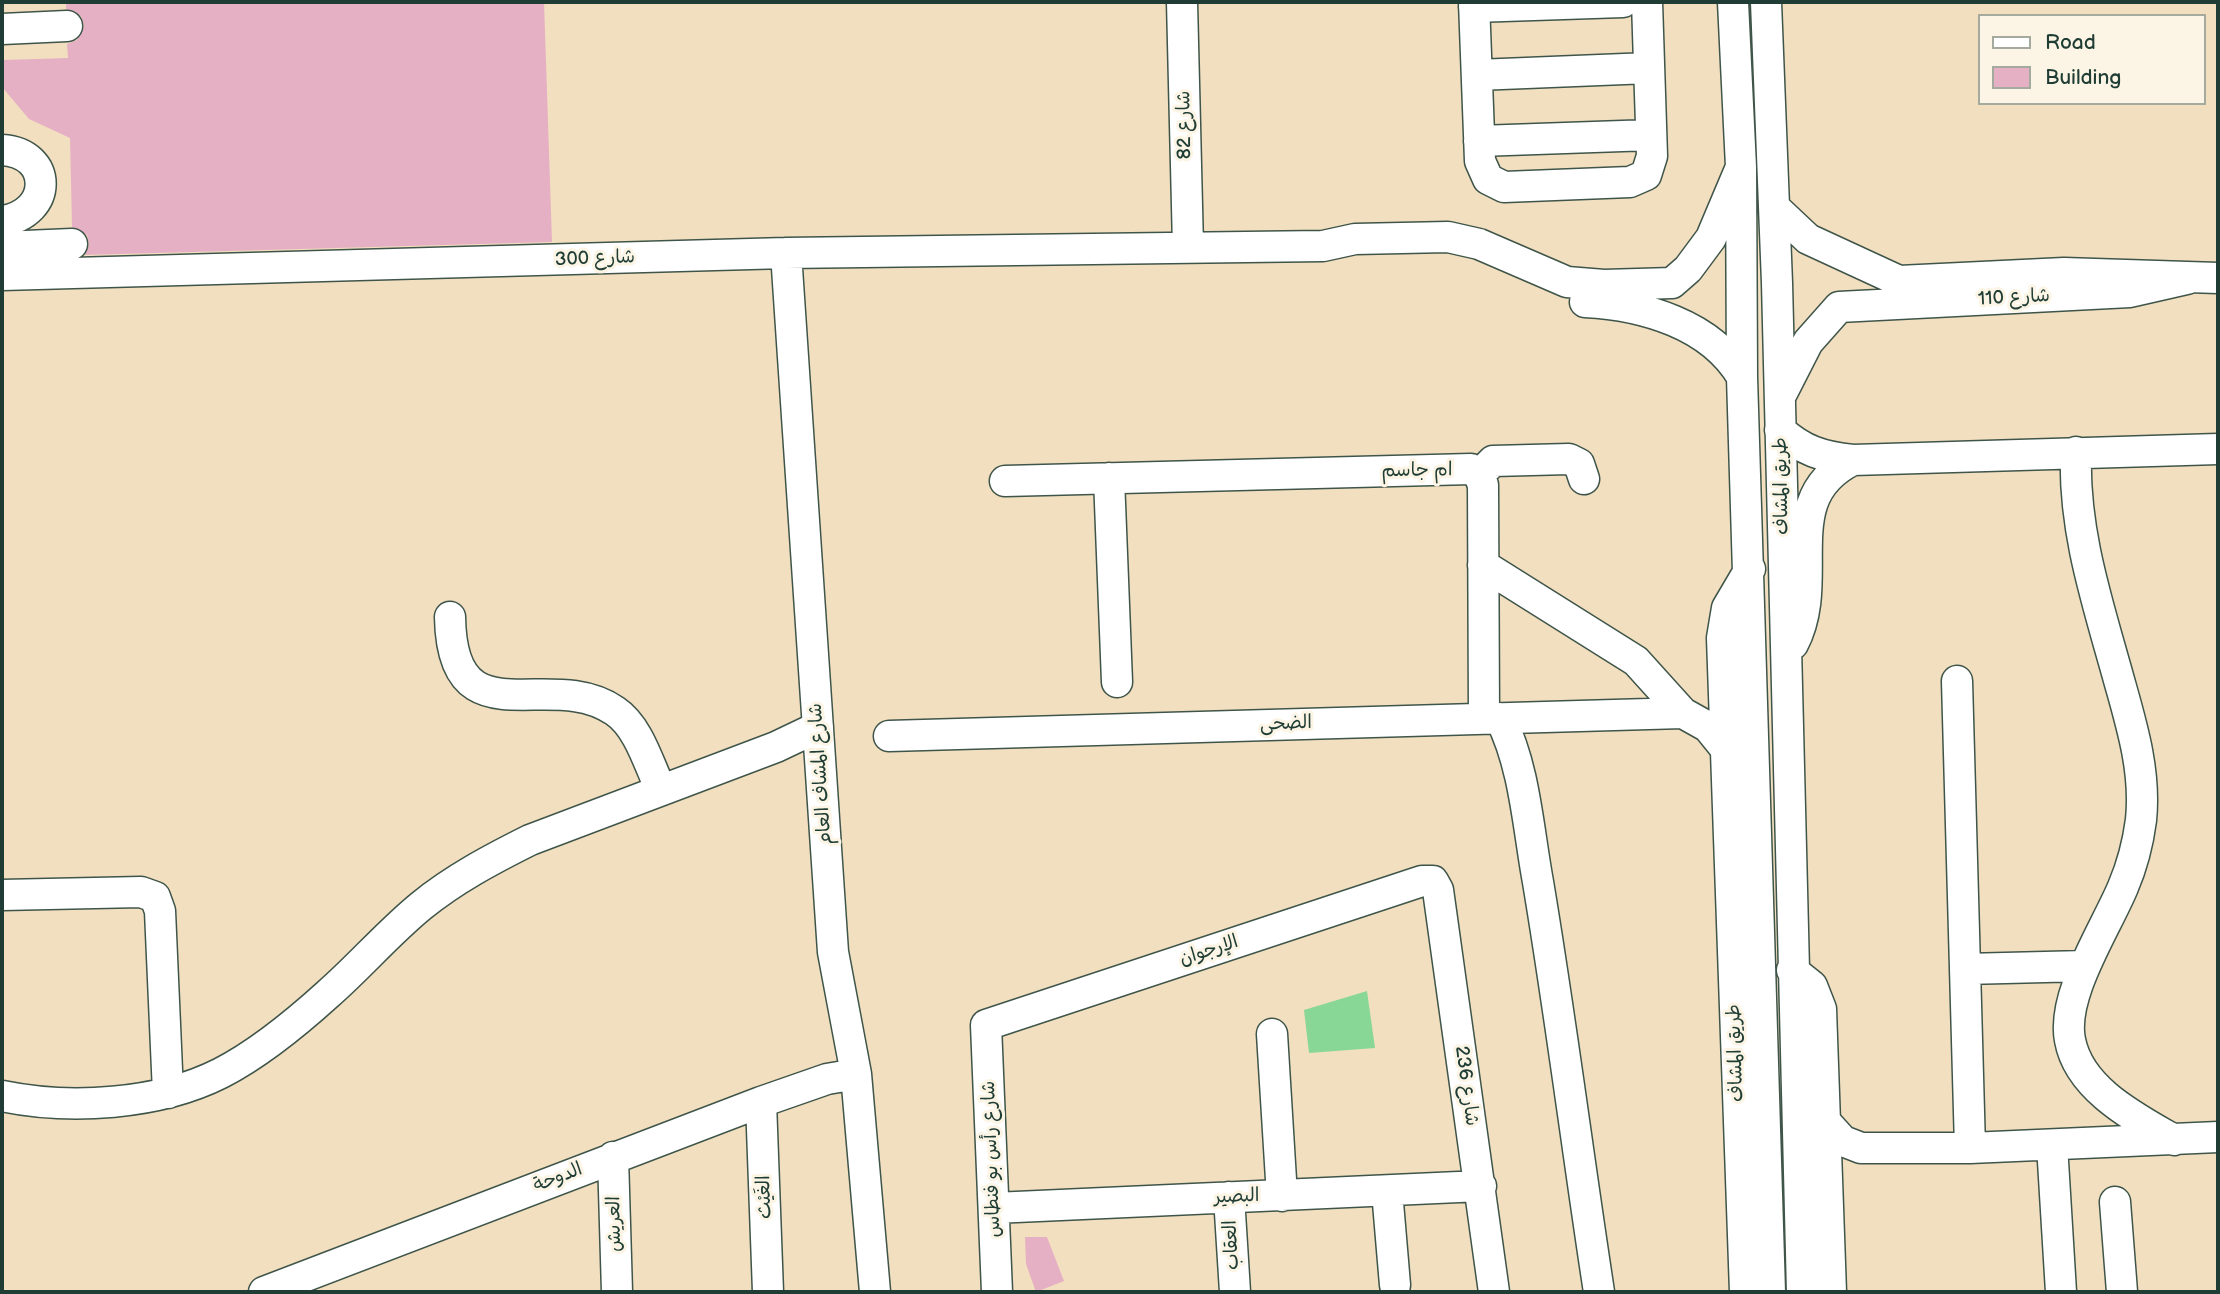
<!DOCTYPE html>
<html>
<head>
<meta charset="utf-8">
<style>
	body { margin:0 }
	#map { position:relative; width:2220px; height:1294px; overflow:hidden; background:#f2dfc0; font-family:"Balsamiq Sans",sans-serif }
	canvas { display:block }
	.frame { position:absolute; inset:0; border:4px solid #1f3d34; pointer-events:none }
	.legend { position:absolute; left:1978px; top:14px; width:228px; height:91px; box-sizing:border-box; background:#fcf5e5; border:2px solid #a4ab9e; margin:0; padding:9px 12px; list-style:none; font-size:21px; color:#1f3d34 }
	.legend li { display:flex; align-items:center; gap:14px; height:35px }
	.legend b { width:35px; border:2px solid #a4ab9e }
</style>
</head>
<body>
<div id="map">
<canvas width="2220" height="1294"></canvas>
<div class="frame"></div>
<ul class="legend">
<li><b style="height:9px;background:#fff"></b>Road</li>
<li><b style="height:19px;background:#e5b0c3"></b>Building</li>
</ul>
</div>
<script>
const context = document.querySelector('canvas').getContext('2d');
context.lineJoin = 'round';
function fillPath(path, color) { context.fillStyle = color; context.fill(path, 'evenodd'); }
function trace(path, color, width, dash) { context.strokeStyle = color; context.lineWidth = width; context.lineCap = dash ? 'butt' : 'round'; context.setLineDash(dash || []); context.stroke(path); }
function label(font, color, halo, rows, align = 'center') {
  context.font = font + ' "Balsamiq Sans","Playpen Sans Arabic",sans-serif'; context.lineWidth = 6; context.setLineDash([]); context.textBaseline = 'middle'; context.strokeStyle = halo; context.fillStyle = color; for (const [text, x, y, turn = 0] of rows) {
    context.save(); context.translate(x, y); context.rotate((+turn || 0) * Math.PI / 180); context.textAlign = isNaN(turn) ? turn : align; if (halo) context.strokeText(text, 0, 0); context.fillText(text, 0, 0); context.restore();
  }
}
fillPath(new Path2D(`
	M1367 991 1375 1048 1309 1053 1304 1010Z`), '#88d797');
fillPath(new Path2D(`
	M66 2H544L552 242 85 255 89 244 87 235 72 227 70 138 29 119 2 87V60L68 58 67 44 77 40 84 26 81 16 66 9Z
	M1025 1237H1047L1064 1281 1036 1292 1026 1264Z`), '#e5b0c3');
const minor = new Path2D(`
	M1182 2 1188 247
	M1474 2 1480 161 1488 179 1504 187 1630 182 1646 175 1652 156 1647 2
	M1733 2 1741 167 1742 377 1770 1292
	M1766 2 1777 283 1802 1292
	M1474 7 1623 2
	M2 29 67 26
	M1477 75 1649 68
	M1479 141 1651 135
	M2 150C54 153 53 214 2 221
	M1774 207 1808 239 1899 281 2064 273 2218 278
	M2 247 72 244
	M786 253 833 952 856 1074 875 1292
	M2 275 786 253 1323 246 1355 239 1448 237 1479 244 1567 282 1604 285 1672 283 1688 269 1711 238 1741 167
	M1585 302C1643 305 1711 324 1742 377
	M1782 393 1808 342 1839 307 2130 292 2187 279
	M1780 430C1803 451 1823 457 1853 460L2218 449
	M2076 452C2073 531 2098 604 2119 680 2132 726 2146 772 2141 820 2138 843 2132 866 2123 887 2106 928 2061 995 2070 1040 2079 1089 2134 1117 2174 1140
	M1479 475 1493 461 1569 459 1579 464 1584 479
	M1109 478 1117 682
	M1005 481 1471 469 1479 475 1483 485 1484 718
	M1483 565 1636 661 1683 713
	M450 617C452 744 549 665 615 711 639 727 649 765 661 790
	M1793 644C1828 578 1775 498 1853 460
	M1957 681 1970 1148
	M1500 718C1525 767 1528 828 1538 882 1561 1019 1578 1156 1599 1292
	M889 736 1683 713 1708 727 1725 748
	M2 895 141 892 155 897 160 911 168 1093
	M1965 969 2085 966
	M1792 970 1812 986 1821 1009 1831 1292
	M1272 1034 1282 1196
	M2 1096C70 1110 158 1105 221 1073 260 1053 296 1023 328 994 360 966 388 933 421 906 454 879 492 859 530 840L776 747 818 727
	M761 1102 768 1292
	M1823 1119 1843 1141 1861 1148H1970L2218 1137
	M2052 1145 2061 1292
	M613 1157 617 1292
	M1387 1191 1395 1285
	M1229 1197 1235 1292
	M2115 1202 2122 1292
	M994 1208 1481 1186
	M264 1292 761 1102 827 1079 856 1074
	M997 1292 986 1025 1422 881H1433L1438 890 1494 1292
	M1745 1292 1722 638 1727 608 1750 569`);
trace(minor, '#3f5549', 33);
trace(minor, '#fff', 30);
label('19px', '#1f3d34', '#fcf5e5', [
	["شارع 82",1185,125,-91],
	["شارع 300",595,259,-2],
	["شارع 110",2014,298,-3],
	["ام جاسم",1417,471,-1],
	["طريق المشاف",1782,486,-91],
	["الضحى",1286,724,-2],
	["شارع المشاف العام",821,774,-94],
	["الإرجوان",1209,951,-18],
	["طريق المشاف",1736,1053,-92],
	["شارع 236",1466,1086,82],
	["شارع رأس بو فنطاس",992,1159,-92],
	["الدوحة",558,1178,-21],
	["الغَيْث",765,1197,-92],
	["البصير",1237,1197,-2],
	["العريش",615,1224,-91],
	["العقاب",1232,1245,-93]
]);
</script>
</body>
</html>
